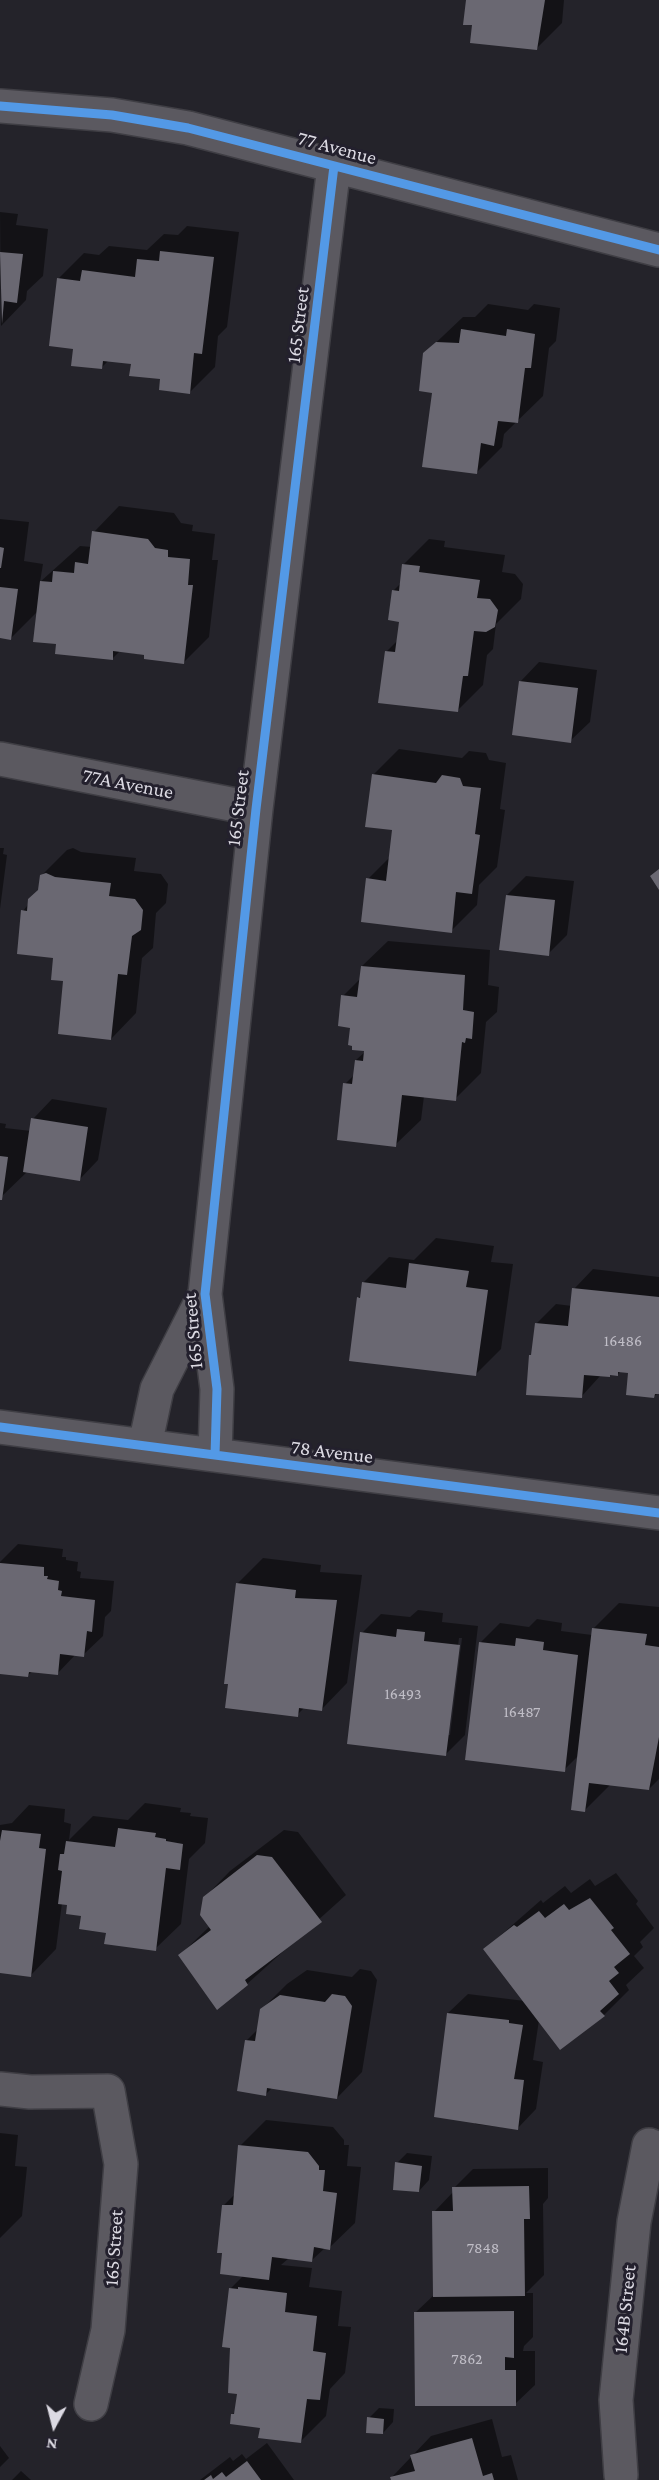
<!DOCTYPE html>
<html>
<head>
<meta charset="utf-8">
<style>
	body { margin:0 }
	#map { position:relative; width:659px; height:2480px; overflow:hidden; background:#24232a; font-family:"Crimson Pro",serif }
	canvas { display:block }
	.north { position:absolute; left:24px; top:2396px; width:60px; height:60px; -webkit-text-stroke:4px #23202d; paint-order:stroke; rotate:187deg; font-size:16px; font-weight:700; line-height:24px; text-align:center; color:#dcdae3 }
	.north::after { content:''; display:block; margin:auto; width:21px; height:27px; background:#dcdae3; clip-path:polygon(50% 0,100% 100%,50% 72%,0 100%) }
</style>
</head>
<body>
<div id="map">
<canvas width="659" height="2480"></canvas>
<div class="north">N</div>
</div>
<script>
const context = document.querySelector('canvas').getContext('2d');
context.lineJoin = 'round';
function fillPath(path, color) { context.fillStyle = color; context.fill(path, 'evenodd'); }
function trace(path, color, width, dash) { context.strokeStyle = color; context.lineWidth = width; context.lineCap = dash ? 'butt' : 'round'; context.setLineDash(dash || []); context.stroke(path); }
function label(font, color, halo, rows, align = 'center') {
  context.font = font + ' "Crimson Pro",serif'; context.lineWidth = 6; context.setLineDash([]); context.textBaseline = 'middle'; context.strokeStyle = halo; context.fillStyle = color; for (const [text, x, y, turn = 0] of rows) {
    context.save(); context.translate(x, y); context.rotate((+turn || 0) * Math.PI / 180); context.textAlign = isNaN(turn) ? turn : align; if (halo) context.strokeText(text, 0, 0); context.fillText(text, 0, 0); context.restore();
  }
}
fillPath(new Path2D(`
	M467 0H564L562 23 536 49 474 24Z
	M0 212 18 214 16 225 48 229 43 276 27 291 26 300 1 326Z
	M187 226 239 232 227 327 218 336 215 367 189 393 133 363 109 360 102 367 75 348 58 279 84 253 99 255 109 246 147 250 164 234 178 235Z
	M488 304 528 310 534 304 560 308 556 341 549 348 543 396 504 434 502 447 476 473 434 391 425 353 463 317H475Z
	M119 506 174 513 181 523 193 525 192 531 215 534 212 560H218L209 637 184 662 120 651 112 659 58 643 38 611 11 638 0 637V510V519L29 522 24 561 43 564 40 582 80 546 92 547 94 532Z
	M429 539 445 541 444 547 505 555 502 572 515 574 523 584 521 599 496 624 493 649 487 655 483 685 457 711 386 652 398 640 400 620 393 591 402 582 404 564Z
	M539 662 597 670 590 722 570 741 520 682Z
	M399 749 462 758 469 751 486 753 489 760 506 763 500 809 505 810 497 867 479 885 477 905 451 931 368 879 391 856 394 829 373 775Z
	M0 848H4L3 854 7 855 0 909Z
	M73 848 81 852 136 858 134 871 161 874 168 884 166 903 156 913 153 948 142 958 136 1013 111 1039 65 980 55 957 23 911 39 891 41 876 67 850Z
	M526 876 574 881 567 935 548 954 507 895Z
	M388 941 490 950 488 985 499 987 497 1012 486 1022 481 1073 455 1099 424 1096 421 1120 395 1145 345 1084 355 1074 356 1060 367 1050 351 1026 343 996 361 978 362 966Z
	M52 1099 107 1108 98 1160 79 1180 28 1171 0 1198V1123L6 1124 5 1128 31 1131 33 1119Z
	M436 1238 494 1246 491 1262 513 1264 501 1349 475 1375 358 1298 362 1295 363 1283 389 1257 414 1260Z
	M593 1269 659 1277V1393L653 1397 630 1371H621L618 1374 601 1375 581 1397 530 1356 533 1353 536 1324 556 1304 572 1306 574 1289Z
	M18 1544 63 1549 62 1557H66V1560L78 1562 77 1571 81 1572 80 1578 114 1581 111 1611 105 1617 103 1636 83 1655 76 1654 57 1674 33 1671 27 1676 0 1673V1562Z
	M263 1558 321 1565 320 1572 362 1575 347 1683 322 1709 305 1707 297 1715 237 1584Z
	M619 1603 659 1607V1779L649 1789 611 1784 585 1810 578 1756 564 1770 481 1642 500 1623 529 1627 537 1619 562 1623 561 1631 592 1635 593 1629Z
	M418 1610 443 1613 442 1622 478 1626 465 1735 446 1754 362 1633 381 1614 410 1617ZM459 1638H462L450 1735H447Z
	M145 1803 181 1808 180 1812 191 1813 190 1816 208 1818 205 1843 189 1859 181 1924 155 1949 108 1931 68 1903H62L56 1949 31 1975 0 1971V1825L12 1823 29 1805 65 1809 64 1822 71 1824 69 1840 93 1816 128 1820Z
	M284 1830 298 1832 346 1895 247 1984 180 1955 210 1926 204 1898 230 1871Z
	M616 1873 638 1901 636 1904 654 1928 640 1942 643 1947 634 1956 644 1968 626 1985 629 1990 604 2015 539 2020 533 2060 543 2062 536 2109 517 2129 475 2124 448 2013 468 1994 525 2001 485 1949 541 1900 543 1903 565 1886 571 1893 590 1879 595 1886Z
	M360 1969 371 1971 377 1980 362 2072 337 2098 272 2088 266 2094 246 2041 258 2029 261 2010 287 1984 307 1970 352 1977Z
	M266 2120 333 2127 344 2140V2145H349L347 2166 361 2167 355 2223 329 2248H325L312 2260 289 2258 281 2265 312 2268 309 2287 342 2291 338 2326 351 2327 345 2373 330 2389 326 2416 301 2441 232 2415 236 2411 239 2393 231 2347 230 2289 244 2275 224 2205 235 2194 240 2146Z
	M0 2133 18 2135 15 2166 27 2167 22 2216 0 2238Z
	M407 2153 432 2156 429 2180 419 2191 397 2163Z
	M548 2168V2198L543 2204 544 2275 526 2293H533V2337L524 2346 523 2351H535V2385L515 2404 416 2312 435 2294 434 2212 454 2191V2188L473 2169Z
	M379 2408 394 2409 393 2422 383 2433 369 2418Z
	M492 2419 502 2457 511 2455 518 2480H393L392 2477 431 2436Z
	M267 2443 294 2480H200L230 2457 233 2461 242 2454 246 2459Z
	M0 2446 9 2458 0 2467Z
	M21 2471 31 2480H12Z`), '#0007');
fillPath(new Path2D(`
	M466 0H545L537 50 470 43 472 25H463Z
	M160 251 214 257 202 354 194 353 190 394 159 390 160 379 129 376 131 364 103 361 102 369 71 366 73 349 49 346 57 278 80 281 82 270 135 277 137 259 159 261Z
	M0 252 23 254 17 303 4 301 2 324Z
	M461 329 506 336 507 329 535 334 531 368H525L518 423 498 421 494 446 481 443 477 474 422 467 432 393 419 391 423 353 436 342 459 343Z
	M92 531 148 539 155 548 168 550V557L190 559 188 585H193L184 664 144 659V655L113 651V660L55 654 56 644 33 642 40 581 52 582 53 571 74 573 75 562 88 564Z
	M0 547 4 548 1 568H0Z
	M402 564 420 566 419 572 480 580 477 598 490 599 498 610 495 627 486 632 474 631 468 676H463L458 712 378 703 385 651 395 652 399 622 388 620 392 590 399 591Z
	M0 587 18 589 11 640 0 638Z
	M519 681 578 688 571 743 512 735Z
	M372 774 436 783 442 775 460 778 463 786 481 788 475 834 480 835 472 894 456 892 452 933 361 922 366 878 386 881 392 830 365 827Z
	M659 869V890L650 876Z
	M46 873 55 877 111 883 109 896 135 899 143 910 141 930 132 936 127 975 118 974 111 1040 58 1034 63 981 51 980 53 958 17 954 21 910 27 911 28 899 38 890 40 875Z
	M506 895 555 900 549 956 499 950Z
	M361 966 465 975 463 1010 474 1012 472 1039 466 1038 465 1043 462 1042 456 1101 402 1095 396 1147 337 1140 343 1083 352 1084 355 1060 363 1061 364 1051 352 1050V1046L348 1045 350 1028 338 1026 341 995 357 997Z
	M31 1118 88 1127 80 1181 23 1172Z
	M0 1156 8 1157 2 1200H0Z
	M409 1263 469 1271 466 1287 488 1290 476 1376 349 1361 357 1297 360 1298 362 1282 406 1288Z
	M572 1288 659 1297V1394H655L654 1398 626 1395 628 1373 618 1372V1376L610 1375V1377L584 1375 582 1398 526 1395 529 1355H531L535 1323 568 1326Z
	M0 1563 44 1567V1576H48L47 1579 59 1581 58 1590 62 1591 61 1596 95 1600 92 1632 87 1631 84 1657 60 1654 58 1675 29 1672 28 1677 0 1674Z
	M236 1583 296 1590 295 1598 337 1600 322 1711 299 1708 298 1717 225 1708 228 1684H224Z
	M592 1628 647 1634 645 1645 659 1647V1737L649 1790 589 1783 585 1812 571 1810Z
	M397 1629 425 1632 424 1641 460 1645 446 1756 347 1744 360 1632 396 1637Z
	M516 1638 544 1642 543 1650 578 1655 565 1772 465 1760 479 1642 515 1646Z
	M118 1828 156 1833 155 1837 166 1839V1841L183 1844 180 1870 166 1868 156 1951 104 1944 106 1933 79 1929 81 1916 66 1914 67 1905 58 1904 62 1871 58 1870 60 1854H64L66 1841 115 1847Z
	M2 1830 41 1834 39 1848 46 1849 31 1977 0 1973V1841Z
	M257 1855 272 1857 322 1922 245 1980 248 1985 217 2010 178 1955 211 1930 200 1915 203 1897Z
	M590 1898 614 1928 611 1930 630 1954 614 1967 619 1973 609 1981 619 1994 600 2011 605 2016 560 2050 483 1949 514 1925 517 1927 539 1911 545 1918 564 1904 569 1910Z
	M332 1994 345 1996 352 2006 337 2099 267 2088 266 2096 237 2091 245 2040 255 2041 260 2009 280 1995 325 2002Z
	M447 2013 509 2020V2023L523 2025 514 2079 524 2080 518 2130 434 2117Z
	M238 2145 308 2152 319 2166V2170H325L323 2191 337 2193 330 2250 314 2247 312 2262 272 2257 269 2280 220 2274 222 2253H217L222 2205H233Z
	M395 2162 422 2166 419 2192 393 2190Z
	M529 2186 530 2219H524L525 2296 433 2297 432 2211H453L452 2187Z
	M238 2287 287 2293 285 2312 317 2316 313 2351 326 2353 320 2400 307 2399 301 2443 258 2438 260 2428 230 2424 231 2414H234L237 2394 228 2393 230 2348 222 2347 229 2288 238 2289Z
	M514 2311V2358L505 2357V2370H516V2406H415L414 2312Z
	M367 2417 384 2419 383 2434 366 2433Z
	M472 2438 483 2476 492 2473 494 2480H391L390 2477 415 2471 410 2455Z
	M247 2461 261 2480H204L211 2475 213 2479 222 2472 226 2477Z`), '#6a6872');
const minor = new Path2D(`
	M0 106 112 115 188 128 659 250
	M0 759 256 809
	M0 1427 659 1513
	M145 1445 157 1389 205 1294
	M215 1455 217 1389 205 1294 256 809 334 166
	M0 2089 30 2092 108 2091 121 2164 108 2330 91 2404
	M621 2475 616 2400 634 2222 649 2145 659 2149`);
trace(minor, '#3f3e44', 36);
trace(minor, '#5b5960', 33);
trace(new Path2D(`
	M0 106 112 115 188 128 659 250
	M0 1427 659 1513
	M215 1455 217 1389 205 1294 256 809 334 166`), '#5399e6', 9);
label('16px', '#c0bec7', null, [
	["16486",623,1341],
	["16493",403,1694],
	["16487",522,1712],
	["7848",483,2248],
	["7862",467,2359]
]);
label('20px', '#dcdae3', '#23202d', [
	["77 Avenue",337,148,15],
	["165 Street",298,325,-83],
	["77A Avenue",128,784,11],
	["165 Street",238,808,-83],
	["165 Street",193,1331,-95],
	["78 Avenue",332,1452,7],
	["165 Street",114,2248,-86],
	["164B Street",625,2309,-84]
]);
</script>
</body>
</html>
